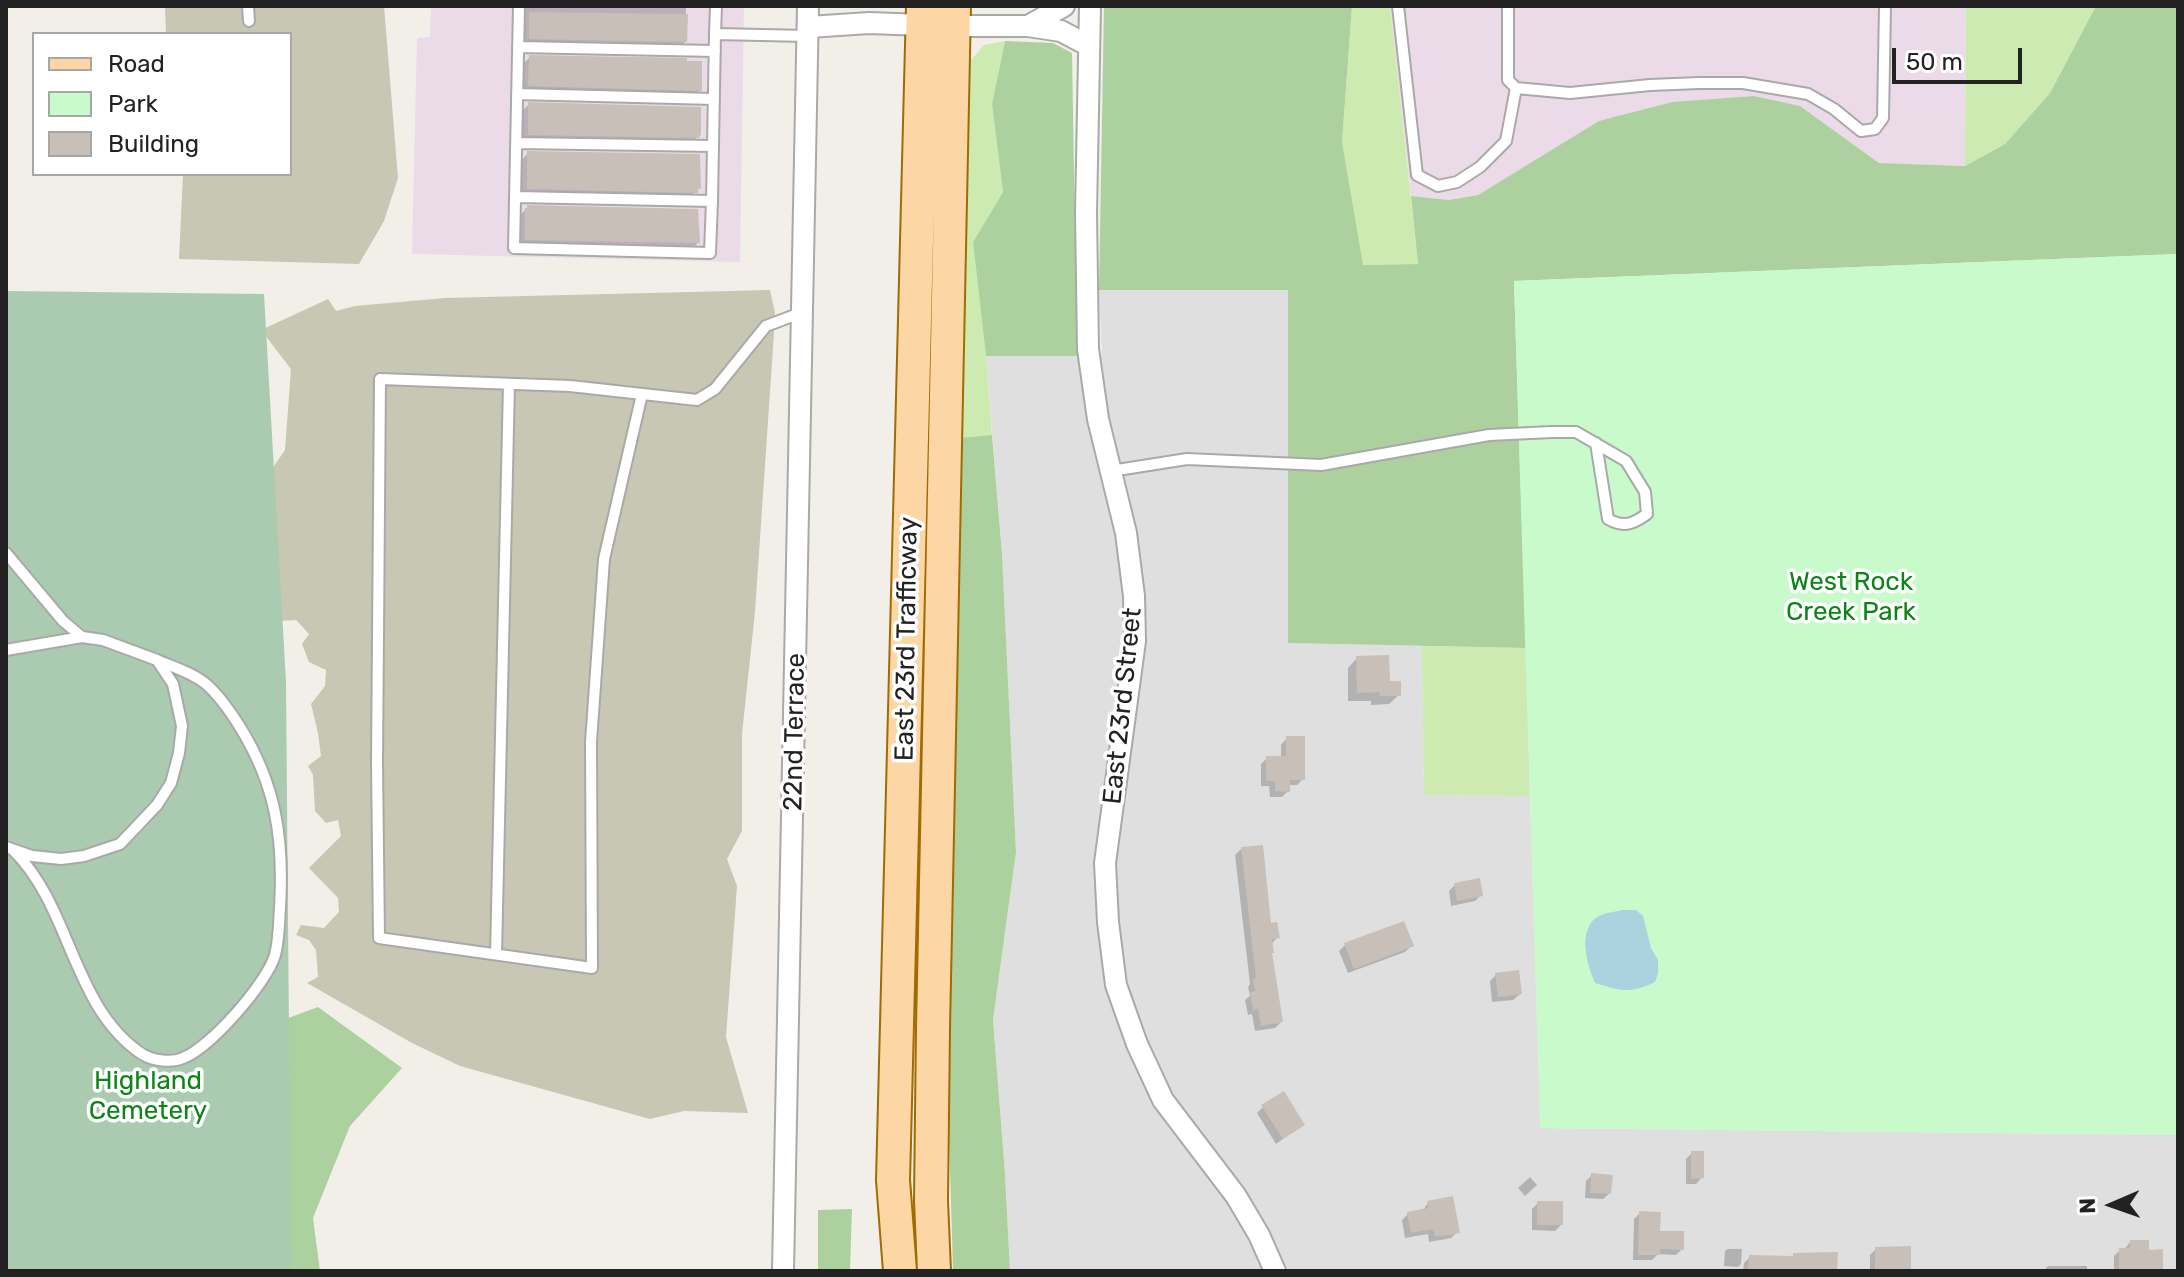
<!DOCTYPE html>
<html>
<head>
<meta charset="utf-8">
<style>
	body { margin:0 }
	#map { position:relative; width:2184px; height:1277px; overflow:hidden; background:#f2efe9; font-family:Rubik,sans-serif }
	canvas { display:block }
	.frame { position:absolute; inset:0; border:8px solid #222; pointer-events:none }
	.legend { position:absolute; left:32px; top:32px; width:260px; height:144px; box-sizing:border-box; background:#fff; border:2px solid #a7a7a7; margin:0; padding:10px 14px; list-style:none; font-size:24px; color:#222 }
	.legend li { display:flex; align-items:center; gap:16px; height:40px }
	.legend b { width:40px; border:2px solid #a7a7a7 }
	.north { position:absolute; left:2072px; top:1165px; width:80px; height:80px; -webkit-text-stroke:6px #fff; paint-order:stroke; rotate:268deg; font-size:22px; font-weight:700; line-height:32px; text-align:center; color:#222 }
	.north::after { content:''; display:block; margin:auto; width:28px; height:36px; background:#222; clip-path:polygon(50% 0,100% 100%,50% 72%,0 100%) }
	.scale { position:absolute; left:1892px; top:48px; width:130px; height:36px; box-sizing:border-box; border:4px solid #222; border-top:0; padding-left:10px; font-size:24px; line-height:28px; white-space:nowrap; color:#222; -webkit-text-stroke:6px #fff; paint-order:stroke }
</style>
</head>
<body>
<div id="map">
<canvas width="2184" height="1277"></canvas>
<div class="frame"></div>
<ul class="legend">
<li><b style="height:10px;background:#fcd6a4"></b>Road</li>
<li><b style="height:22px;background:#c8facc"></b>Park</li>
<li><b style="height:22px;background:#c7bfb8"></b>Building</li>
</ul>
<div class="north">N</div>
<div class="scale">50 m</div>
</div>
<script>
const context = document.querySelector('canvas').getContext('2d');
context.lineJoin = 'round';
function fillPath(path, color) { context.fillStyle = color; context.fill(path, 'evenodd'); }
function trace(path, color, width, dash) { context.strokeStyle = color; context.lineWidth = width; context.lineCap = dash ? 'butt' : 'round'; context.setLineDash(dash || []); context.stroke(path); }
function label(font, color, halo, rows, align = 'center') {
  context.font = font + ' Rubik,sans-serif'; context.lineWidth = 7; context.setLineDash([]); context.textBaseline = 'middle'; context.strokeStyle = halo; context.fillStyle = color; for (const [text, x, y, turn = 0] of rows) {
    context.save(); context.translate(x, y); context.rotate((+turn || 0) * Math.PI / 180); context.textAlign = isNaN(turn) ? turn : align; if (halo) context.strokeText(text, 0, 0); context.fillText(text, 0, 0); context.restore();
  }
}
fillPath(new Path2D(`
	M1099 290H1288V643L1422 646 1424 795 1530 796 1541 1128 2178 1135V1271H1010L1005 1174 993 1020 1016 852 1002 554 986 356 1102 355Z`), '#e0dfdf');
fillPath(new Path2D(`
	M431 6H744L740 262 412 254 417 38 430 37Z
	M1390 6H1966L1965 166 1879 163 1800 106 1672 102 1600 121 1478 195 1449 200 1411 196Z`), '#ebdbe8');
fillPath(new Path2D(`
	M165 6H384L398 178 384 221 359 264 179 259 183 174H290V34H166Z
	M770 290 775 313 774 333 755 612 742 734V831L727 859 737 886 726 1037 748 1113 684 1111 650 1119 460 1066 412 1043 307 983 318 977 316 950 309 940 296 935 301 925 324 928 339 912 338 898 309 868 341 836 338 820 326 823 315 811 313 775 308 766 321 756 318 733 311 704 325 686 326 670 309 662 302 644 309 634 296 620 274 621V466L285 450 291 369 261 330 328 299 336 311 355 306 445 298Z`), '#c7c7b4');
fillPath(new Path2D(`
	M1352 6H1390L1418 264 1362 265 1342 142Z
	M1966 6H2096L2050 93 2005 144 1965 166Z
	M1005 41 992 104 1003 192 973 242 986 356 992 435 958 438 970 61 984 45Z
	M1422 646 1526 648 1530 796 1424 795Z`), '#cdebb0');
fillPath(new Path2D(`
	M1104 6H1352L1342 142 1363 265 1418 264 1411 196 1449 200 1478 195 1599 121 1672 102 1754 96 1800 106 1879 163 1965 166 2005 144 2050 93 2096 6H2178V254L1514 281 1526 648 1288 643V290H1099Z
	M1005 41 1053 43 1072 53 1077 356H986L973 242 1003 192 992 104Z
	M992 435 1002 554 1016 852 993 1020 1005 1174 1010 1271H953L949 1133 958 438Z
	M318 1007 402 1068 350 1126 313 1218 320 1271H6L269 1025Z
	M852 1209 850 1271H818V1210Z`), '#add19e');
fillPath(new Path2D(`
	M6 291 264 294 286 682 291 1271H6Z`), '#aacbaf');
fillPath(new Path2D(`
	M2178 254V1135L1540 1128 1514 281Z`), '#c8facc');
fillPath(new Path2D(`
	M1622 910H1636L1643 916 1651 948 1658 960V973L1655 982C1630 994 1621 991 1595 983 1587 965 1577 931 1597 917 1604 913 1614 912 1622 910Z`), '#aad3df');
fillPath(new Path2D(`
	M524 6H686L685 42 676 51 521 48Z
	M530 57 700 90 690 99 520 95V67Z
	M529 104 697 137 688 147 519 144V114Z
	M528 153 699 188 686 201 518 198 519 163Z
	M528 207 698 243 688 252 516 249 518 217Z
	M1357 658 1399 695 1389 704 1371 705V701H1348V668Z
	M1287 738 1303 779 1297 785H1288V791L1282 797H1270L1269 786H1261V764L1267 758H1281V745Z
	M1241 849 1269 925 1277 938 1271 944 1270 954 1281 1022 1275 1028 1255 1031 1252 1014 1248 1015 1245 1000 1250 996 1248 987 1250 984 1235 855Z
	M1455 885 1481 895 1475 901 1451 906 1449 891Z
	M1345 945 1411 946 1405 952 1348 973 1339 951Z
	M1496 975 1520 994 1513 1000 1492 1002 1490 981Z
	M1263 1107 1302 1125 1276 1144 1257 1113Z
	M1692 1153 1702 1177 1696 1184H1686V1159Z
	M1592 1175 1610 1193 1603 1199 1585 1198 1586 1181Z
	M1530 1177 1537 1185 1525 1196 1518 1188Z
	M1428 1203 1457 1232 1451 1238 1429 1242 1428 1234 1405 1238 1402 1220 1408 1214 1422 1211Z
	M1538 1203 1561 1225 1555 1231 1532 1230V1209Z
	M1640 1213 1658 1233 1682 1249 1676 1255 1658 1254 1652 1260H1633L1634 1219Z
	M2130 1242 2161 1271H2114V1256L2120 1250H2124Z
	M1728 1249H1742L1741 1264 1738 1267 1724 1266 1725 1251Z
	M1876 1249 1909 1271H1870V1255Z
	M1794 1255 1836 1271H1743L1744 1263 1750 1257 1791 1258Z
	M2048 1266H2087V1271H2043Z`), '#0003');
fillPath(new Path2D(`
	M529 12 688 14 687 42 529 39Z
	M529 55 687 58V61H702V91L528 86Z
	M528 102 701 107V134L699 138 528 135Z
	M527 151 700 154 701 189H698V193L527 189Z
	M527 205 698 209 700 243 525 240V208H527Z
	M1389 655 1390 681H1401V696H1380L1379 692 1357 693 1356 656Z
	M1286 736H1305V780H1290V792L1275 791V781H1266V756H1286Z
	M1263 845 1271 923 1277 922 1280 938 1272 939 1274 953H1272L1283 1022 1261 1026 1258 1009 1253 1010 1250 992 1255 991 1253 979 1256 978 1241 847Z
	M1480 878 1483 896 1457 901 1454 883Z
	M1404 921 1414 946 1354 969 1344 943Z
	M1519 970 1522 994 1498 997 1495 973Z
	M1284 1091 1305 1125 1283 1139 1261 1105Z
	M1691 1151H1704V1178L1691 1179Z
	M1591 1173 1613 1175 1611 1194 1590 1193Z
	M1453 1196 1460 1233 1435 1237 1433 1229 1411 1233 1407 1212 1428 1208 1427 1201Z
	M1537 1201H1563V1225H1537Z
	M1639 1211 1661 1212 1660 1231H1684V1250L1660 1249V1255H1638Z
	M2130 1240H2149V1250L2163 1249V1271H2119V1248H2130Z
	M1911 1246V1271H1875V1247Z
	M1838 1252 1837 1271H1748L1749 1255 1793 1256V1253Z`), '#c7bfb8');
const service = new Path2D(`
	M248 6 249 21
	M519 6 514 248 710 253 712 201
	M716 6 715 34 808 36
	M1398 6 1417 175 1438 186 1457 182 1480 167 1506 141 1516 88
	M1508 6V80L1516 88 1570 93 1650 85 1699 83H1743L1808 94 1834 109 1861 131 1875 129 1883 118 1885 6
	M518 47 715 51
	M517 94 714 99
	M517 143 713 146
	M516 197 712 201 715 34
	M642 394 604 559 591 742 592 968 379 938 377 763 380 379 570 386 697 400 715 389 766 326 803 312
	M1111 471 1187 459 1321 465 1489 435 1552 432H1576L1626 461 1645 492 1647 514C1633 524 1624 528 1608 519L1596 443
	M6 553 63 621 82 637 103 640 157 660 173 684 182 726 179 753 171 783 157 805 120 844 84 856 61 859 32 856 6 847
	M6 650 82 637
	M14 851C72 909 72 1007 142 1054 153 1061 172 1063 183 1058 210 1048 267 983 275 955 279 940 279 923 280 907 284 839 276 785 240 727 230 711 220 696 206 684 193 673 173 667 157 660
	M496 954 509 384`);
const minor = new Path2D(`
	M1090 6 1086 213 1088 349 1098 419 1126 533 1134 596 1135 641 1105 863 1108 922 1116 985 1137 1044 1163 1100 1236 1196 1259 1235 1275 1271
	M954 26H1028L1064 6
	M1028 26 1061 31 1089 46
	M809 27 869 23 923 25
	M783 1271 808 6`);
const primary = new Path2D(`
	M900 1271 893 1180 923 6
	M934 1271 931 1201 933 1028 954 6`);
trace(service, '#a9a9a9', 14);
trace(minor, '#a9a9a9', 24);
trace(primary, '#a06b00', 36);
trace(service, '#fff', 10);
trace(minor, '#fff', 20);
trace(primary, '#fcd6a4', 32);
label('26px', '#0c8416', '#fff', [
	["West Rock",1851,582],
	["Creek Park",1851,612],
	["Highland",148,1081],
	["Cemetery",148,1111]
]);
label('26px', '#222', '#fff', [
	["East 23rd Trafficway",907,639,-89],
	["East 23rd Street",1123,706,-84],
	["22nd Terrace",795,732,-89]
]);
</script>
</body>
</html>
